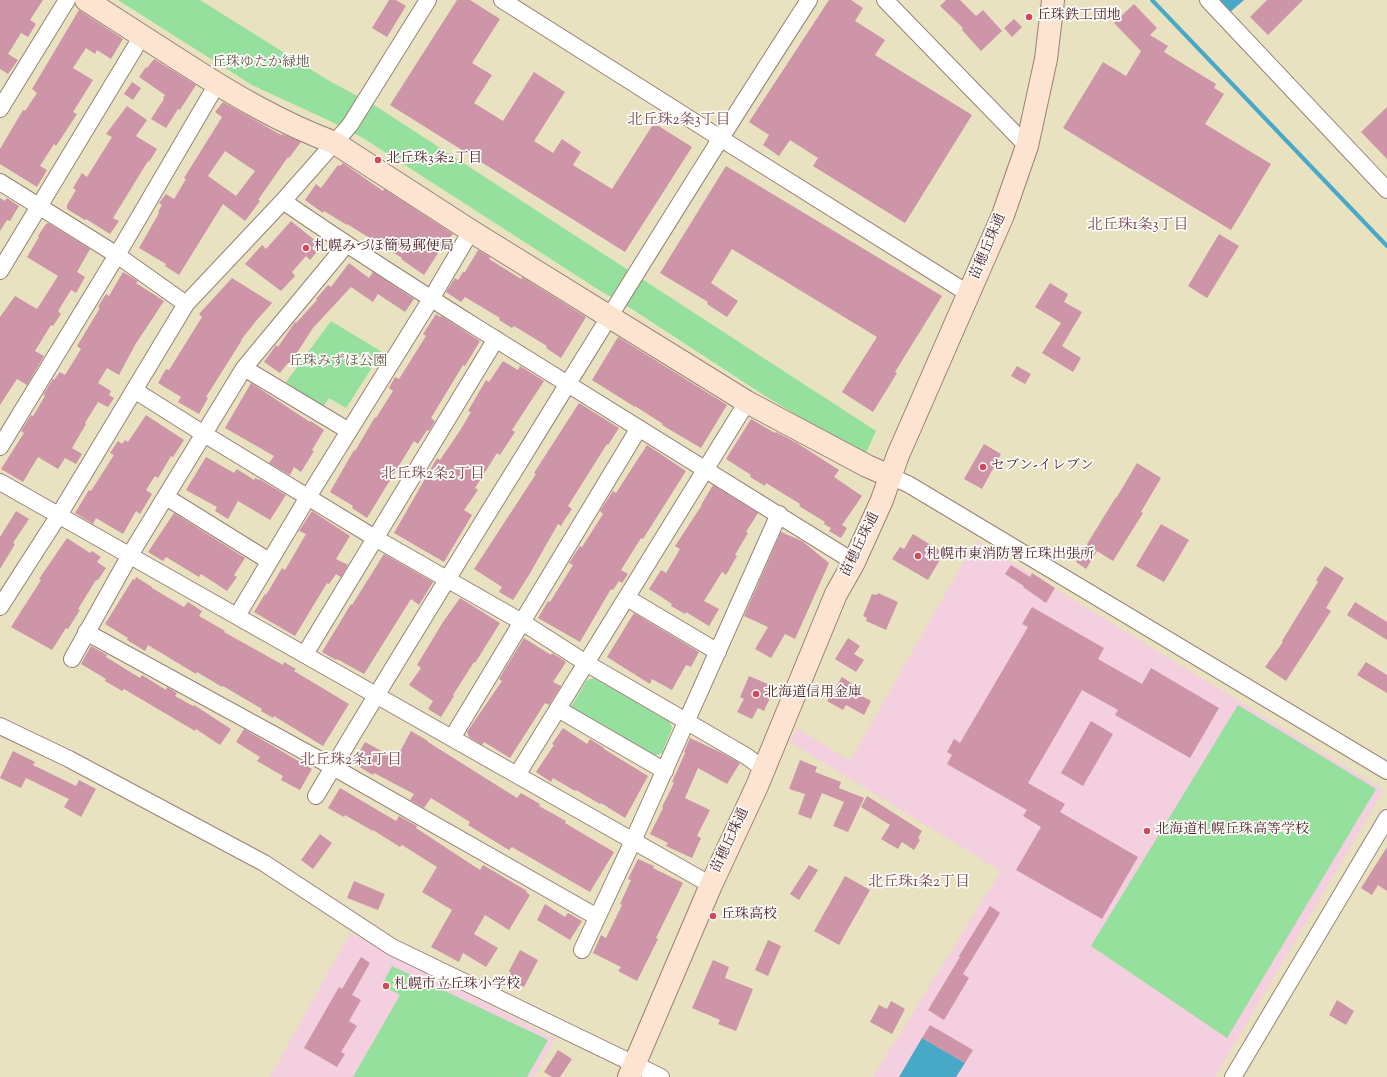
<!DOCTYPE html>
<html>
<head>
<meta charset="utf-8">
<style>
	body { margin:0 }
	canvas { display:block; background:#e8e2c0 }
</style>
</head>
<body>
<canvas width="1387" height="1077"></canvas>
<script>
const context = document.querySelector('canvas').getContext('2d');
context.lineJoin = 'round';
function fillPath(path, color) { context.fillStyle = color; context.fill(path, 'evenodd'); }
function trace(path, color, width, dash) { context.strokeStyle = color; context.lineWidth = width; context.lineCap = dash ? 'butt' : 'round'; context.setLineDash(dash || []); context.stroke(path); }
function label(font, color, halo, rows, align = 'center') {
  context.font = font + ' "Sorts Mill Goudy","Noto Serif JP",serif'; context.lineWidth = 3.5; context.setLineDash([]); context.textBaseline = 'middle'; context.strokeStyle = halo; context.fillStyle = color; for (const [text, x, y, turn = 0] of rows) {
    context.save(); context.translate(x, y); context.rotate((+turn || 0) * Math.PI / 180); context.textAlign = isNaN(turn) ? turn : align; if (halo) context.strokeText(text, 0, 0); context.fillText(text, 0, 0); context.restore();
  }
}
fillPath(new Path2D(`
	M976 540 1384 790 1215 1077H873L1001 871 790 742 797 728 850 761Z
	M350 933 555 1039 534 1077H270Z`), '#f3cfe0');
fillPath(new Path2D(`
	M118 0H200L326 79 374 105 876 431 866 453 852 449 759 392 635 311 599 290 363 138 330 121 252 85Z
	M331 321 382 352 346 408 329 398 323 407 286 382Z
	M594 678 670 722 672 728 662 753 653 756 572 711 571 707 587 680Z
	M1238 705 1376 789 1227 1038 1091 946Z
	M392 966 548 1040 527 1077H353L400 995 382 985Z`), '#94e09c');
fillPath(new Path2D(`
	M1218 0H1244L1229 13Z
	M922 1038 965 1063 956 1077H899Z`), '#47a8c7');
trace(new Path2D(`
	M1152 0 1387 246`), '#47a8c7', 4);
fillPath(new Path2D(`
	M0 0H43L30 20 36 24 28 37 21 33 8 54 18 60 8 74 0 69Z
	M389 0H396L406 6 387 37 372 28Z
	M457 0H470L500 19 472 63 492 75 474 103 503 121 534 72 565 92 534 141 553 153 562 139 581 152 573 165 612 189 654 123 692 147 625 252 390 105Z
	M829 0H851L863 8 855 21 885 40 875 55 972 115 905 223 813 166 818 158 790 140 779 156 763 145 769 135 749 122Z
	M946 0H960L976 16 983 10 1002 31 981 51 962 30 963 28 940 6Z
	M1267 0H1303L1268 35 1250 17Z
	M1134 4 1157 28 1150 35 1168 46 1164 52 1216 84 1214 88 1224 94 1205 124 1271 164 1231 230 1063 128 1103 62 1126 76 1141 51 1114 23Z
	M79 10 123 39 111 59 97 50 95 54 86 48 73 68 93 80 73 112 77 114 56 146 54 144 40 166 47 170 37 187 0 164V149L23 110 25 111 37 93 32 89Z
	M1014 19 1022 27 1012 37 1004 28Z
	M154 59 196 85 180 110 178 109 166 128 151 119 164 99 163 98 165 95 139 77 146 67 147 68Z
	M132 82 141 88 133 100 124 94Z
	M223 102 281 135 282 134 301 142 289 158 288 157 258 200 260 201 245 221 223 204 179 275 165 266 166 264 139 248 159 213 158 212 162 205 159 203 166 194 174 199 186 179 184 178 222 117 215 112ZM225 151 255 171 236 196 208 176Z
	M127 106 147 120 136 136 157 149 149 162 148 161 113 218 119 221 110 234 86 219 85 220 67 209V205L76 190 73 188 82 173 87 177 112 137 106 134Z
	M1387 107V159L1361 132Z
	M343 163 383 191 384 189 453 234 442 251 440 250 424 275 401 259 402 258 347 224V225L324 211 323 213 305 200 316 184 321 188 338 165 340 166Z
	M726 166 942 296 895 372 897 373 873 412 842 392 877 337 732 249 711 283 738 301 727 317 707 304 708 302 660 273Z
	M0 198 5 201 7 198 19 206 10 221 7 220 0 231Z
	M291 221 322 246 310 260 306 256 292 272 295 276 281 291 245 264 262 245 266 249Z
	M48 223 90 249 77 272 85 277 76 293 71 290 58 311 61 314 53 326 51 325 35 351 44 356 27 385 17 379 0 405V317L15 296 37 309 58 276 27 257 39 237 38 236 46 224Z
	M1219 234 1239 246 1207 298 1188 286Z
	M478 250 490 257 489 259 521 279 522 277 586 317 561 358 546 348 547 346 514 326 512 328 499 320 500 318 465 297 461 302 446 292 455 278 458 280 463 272H465Z
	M349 263 369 278 373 272 414 299 405 312 378 294 373 302 351 287 313 328 289 365 287 364 280 373 264 362 276 345 278 347 295 322 296 323 317 300 316 299 328 285 331 287Z
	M123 272 138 281 136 283 164 301 135 345 119 375 107 368 98 383 111 391 109 395 114 398 108 407 98 402 85 423 86 424 72 448 82 454 76 464 65 458 58 469 38 457 23 482 1 469 24 433 21 431 31 415 33 416 45 396 43 395 53 379 54 380 60 372 65 375 81 349 77 346 100 308 98 307 106 294 109 296Z
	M232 278 272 303 256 321 241 340H242L206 397 208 398 199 414 178 402 181 397 158 383 166 369 169 370 202 317 199 314Z
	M1050 283 1068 294 1064 302 1082 312 1062 346 1081 358 1073 372 1042 353 1061 323 1035 307Z
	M436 314 440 317 441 316 480 341 465 366 463 365 431 418 435 421 429 431 427 430 418 444 414 441 367 518 352 508 353 506 330 492 354 450 355 451 375 417 376 418 393 391 389 388 395 377 399 379 426 336 423 334Z
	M618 337 727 405 701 448 662 425 663 424 635 406V407L592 380Z
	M503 361 518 370 520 366 544 381 512 430 515 432 500 455 497 453 475 488 478 490 464 510 472 515 444 562 394 533 437 458 440 460 461 429 471 412 468 411 486 380 489 382Z
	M1017 366 1031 374 1025 384 1011 376Z
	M251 383 310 422 311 421 324 430 312 450 314 451 301 472 294 467 290 475 269 463 274 456 225 428Z
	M579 403 619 428 608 445 607 444 568 506 572 509 565 519 561 526 558 524 529 575 513 600 499 592 502 587 474 569 536 474 534 473Z
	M146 415 184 440 173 457 171 456 158 478 155 476 146 490 152 494 140 514 136 511 123 534 96 518 93 524 75 513 89 490 91 491 114 455 110 453 118 441 122 444 125 440 128 442Z
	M751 419 775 433 776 432 797 443 839 470 834 477 862 496 842 525 847 528 841 538 829 531 831 528 824 524 825 522 799 506 800 504 766 483 765 486 750 477 751 475 726 459Z
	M984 444 1001 454 982 489 964 479Z
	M647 445 686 471 643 539 641 538 621 570 628 574 622 583 619 581 613 590 611 589 580 642 538 618 548 601 550 602 573 565 569 563 580 546 582 547 603 514 600 511 613 491 616 493Z
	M206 457 234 473 237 469 254 480 255 478 259 480V479L286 495 270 520 238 501 228 519 215 511 217 507 186 490Z
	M1137 463 1161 478 1141 512 1143 513 1113 561 1097 551 1086 569 1076 562 1116 497H1117Z
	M713 485 758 513 746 532 748 533 735 555 737 556 726 575 722 572 704 601 719 609 709 626 686 612 685 614 671 606 672 604 649 589 661 570 666 573 680 549 675 546 702 505H701Z
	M16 511 29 519 13 543 15 544 0 569V537Z
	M312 511 350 536 336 559 348 565 341 577 336 574 329 584 327 583 295 636 254 612 265 594 266 595 282 568 285 570 306 534 299 531Z
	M174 513 245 558 234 575 237 577 227 591 201 574 199 577 166 557 163 561 148 552Z
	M1161 524 1189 540 1164 582 1136 566Z
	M781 532 802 541 829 563 795 639 785 634 771 658 755 649 768 627 744 616Z
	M913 534 944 553 928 580 892 559 900 547 904 549Z
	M67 538 90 553 92 551 101 557 97 562 106 568 98 580H96L78 609 80 610 68 629 66 628 52 650 11 627 41 580 39 579Z
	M384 554 433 582 419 605 411 599 364 674 337 659 336 660 322 652 351 604 352 605Z
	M1011 565 1030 577 1032 573 1055 588 1046 603 1023 587 1024 586 1005 574Z
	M1325 566 1344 578 1326 608 1331 611 1286 681 1265 667 1283 642 1282 641 1318 582 1316 580Z
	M136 577 152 587V588L184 607 188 602 202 611 199 616 225 631 224 632 283 665 284 662 296 669 294 671 349 704 323 746 274 716 273 718 261 711 262 709 223 686 222 687 197 672 196 674 148 645 145 651 127 640 128 638 105 624 133 579 135 580Z
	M878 593 898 602 886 630 866 621 867 618 863 616 872 594 877 595Z
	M460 598 500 623 475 663 474 662 453 695 454 696 441 717 428 709 433 701 409 685 421 668 417 665 443 622Z
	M1355 602 1387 622V640L1347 615Z
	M1032 607 1104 648 1098 659 1142 684 1151 668 1219 708 1190 758 1115 715 1118 710 1082 690 1028 783 1065 804 1060 812 1138 857 1102 919 1016 870 1041 827 1023 816 1027 810 947 764 952 755 947 752 954 739 960 743 1028 627 1022 624Z
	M634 613 699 652 691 667 686 665 672 690 652 679 650 684 607 657Z
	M524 638 551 655 552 653 566 662 553 682 561 686 549 705 545 703 510 758 484 742 482 745 469 737 467 732 502 681 499 679Z
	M848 638 860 646 854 654 864 660 856 672 835 659Z
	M91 646 107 655 106 657 140 678 142 675 166 690 167 687 177 693 175 696 193 706 194 705 231 729 220 745 196 729 195 731 124 689 122 691 105 681 106 679 81 664Z
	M1366 662 1387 675V693L1357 675Z
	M749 676 775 687 764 711 758 708 752 719 737 712 744 699 740 697Z
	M842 677 857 687 854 692 871 701 864 715 846 705 843 710 827 701Z
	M1091 721 1113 734 1083 786 1061 773Z
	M563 728 587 744 590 739 604 748V749L648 776 625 818 601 803 600 804 576 790 575 791 553 778 551 782 536 772 554 745 552 744Z
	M244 729 312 769 300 790 281 780 283 776 257 761 260 757 236 742Z
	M411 731 428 741V742L517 798 521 793 540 804 539 806 566 821 565 823 614 852 590 892 512 847 509 850 468 825 470 822 431 798 424 808 410 800 414 794 374 773 373 775 353 763 365 742 396 759Z
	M690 738 718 751 740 763 727 784 698 768 685 798 710 810 697 836 701 838 692 858 666 846 668 843 650 834 663 808 662 807 674 783 672 782 685 753 684 752Z
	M13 751 35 762 33 765 76 786 79 780 96 789 81 817 64 807 69 799 26 778 21 788 0 778Z
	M800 760 817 767 815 772 841 782 839 788 864 798 848 832 833 826 844 802 822 793 811 819 798 814 805 794 789 789Z
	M340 788 396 821 399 816 417 826 416 828 480 870 483 865 527 891 526 892 530 895 509 930 485 915 474 934 498 948 486 967 463 953 459 962 431 947 452 910 422 892 437 867 402 845 400 847 373 830V831L345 815 344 817 328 808Z
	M867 796 922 831 918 838 920 840 914 850 902 842 898 849 881 839 890 825 861 807Z
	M320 834 332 843 313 869 301 860Z
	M1387 847V891L1378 885 1372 895 1361 888Z
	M638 859 654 866 653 868 683 883 656 938 658 939 637 981 618 971 621 967 593 953 601 935 606 938 622 905 620 904 631 880 628 879Z
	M809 865 818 870 799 900 790 894Z
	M845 876 870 890 839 945 814 931Z
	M354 881 385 894 378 910 347 898Z
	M545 904 565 917 568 913 582 921 570 940 537 920Z
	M990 906 1000 913 963 974 969 978 944 1020 928 1010 960 957 959 956Z
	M768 940 781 946 768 976 755 970Z
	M520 950 538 960 524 987 508 979 511 973 509 971Z
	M361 957 370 963 352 995 361 1000 349 1021 357 1026 341 1052 345 1054 337 1067 304 1048 339 987 342 989Z
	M713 960 729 967 725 978 753 989 736 1031 718 1024 720 1020 692 1008Z
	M1337 1000 1354 1011 1346 1025 1329 1015Z
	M891 1001 905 1009 892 1034 870 1022 879 1005 887 1009Z
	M930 1025 973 1050 965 1063 922 1038Z
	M558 1050 572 1059 560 1077H552L544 1072Z`), '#cd95a7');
const street = new Path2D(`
	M502 0 720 138 969 294
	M885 0 1027 146
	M1208 0 1387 190
	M0 109 67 0
	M0 182 117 255 186 304
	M283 201C346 245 411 286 476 327 601 406 728 483 854 562
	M0 271 142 36
	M244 368 349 431
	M134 390 204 434 375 538 522 622 586 663 746 756 764 769
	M0 447 117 255 217 84
	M890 476 908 484 1387 771
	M0 482 711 885
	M166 497 269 561
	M627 598 718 652
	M0 607 59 515 186 304 283 201 350 125 428 0
	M237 616 308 497 431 299 471 231
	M86 632 333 767 597 917
	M305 654 496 339
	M72 659 130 555 244 368 346 245
	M558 709 665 771
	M0 726 69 759 264 863 392 947 661 1077
	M452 738 639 428
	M517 775 747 402
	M316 796C384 681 454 568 524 455 618 302 712 150 809 0
	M582 950 633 841 779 514
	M1233 1077 1387 818`);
const secondary = new Path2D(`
	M86 0C119 21 151 42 184 63 232 94 281 123 335 143L471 231 747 402 867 466 890 476
	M629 1077 711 885 757 786 836 594 854 562 882 500 898 455 1003 215 1027 146 1046 59 1053 0`);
trace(street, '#998076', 18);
trace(secondary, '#998076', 24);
trace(street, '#fff', 16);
trace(secondary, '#fde4d1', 22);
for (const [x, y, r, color] of [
	[1029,17,4,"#d1495b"],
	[378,160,4,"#d1495b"],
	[306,248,4,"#d1495b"],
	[983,467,4,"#d1495b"],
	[918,556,4,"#d1495b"],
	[756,694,4,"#d1495b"],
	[1147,831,4,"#d1495b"],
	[713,916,4,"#d1495b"],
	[386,986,4,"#d1495b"]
]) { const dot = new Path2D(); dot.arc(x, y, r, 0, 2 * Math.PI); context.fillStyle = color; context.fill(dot); trace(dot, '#fdfcf7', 1.5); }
label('14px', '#4a1f2b', '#fdfcf7', [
	["丘珠鉄工団地",1037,17],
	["北丘珠3条2丁目",386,160],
	["札幌みづほ簡易郵便局",314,248],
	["セブン-イレブン",991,467],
	["札幌市東消防署丘珠出張所",926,556],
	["北海道信用金庫",764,694],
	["北海道札幌丘珠高等学校",1155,831],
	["丘珠高校",721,916],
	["札幌市立丘珠小学校",394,986]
], 'left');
label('14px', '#60594d', '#fdfcf7', [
	["丘珠ゆたか緑地",261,64],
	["丘珠みずほ公園",338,363]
]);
label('14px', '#4a1f2b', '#fdfcf7', [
	["苗穂丘珠通",989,247,-67],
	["苗穂丘珠通",861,545,-64],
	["苗穂丘珠通",731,841,-65]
]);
label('15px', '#784856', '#fdfcf7', [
	["北丘珠2条3丁目",679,121],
	["北丘珠1条3丁目",1138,226],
	["北丘珠2条2丁目",433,475],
	["北丘珠2条1丁目",351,761],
	["北丘珠1条2丁目",919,883]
]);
</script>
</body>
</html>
